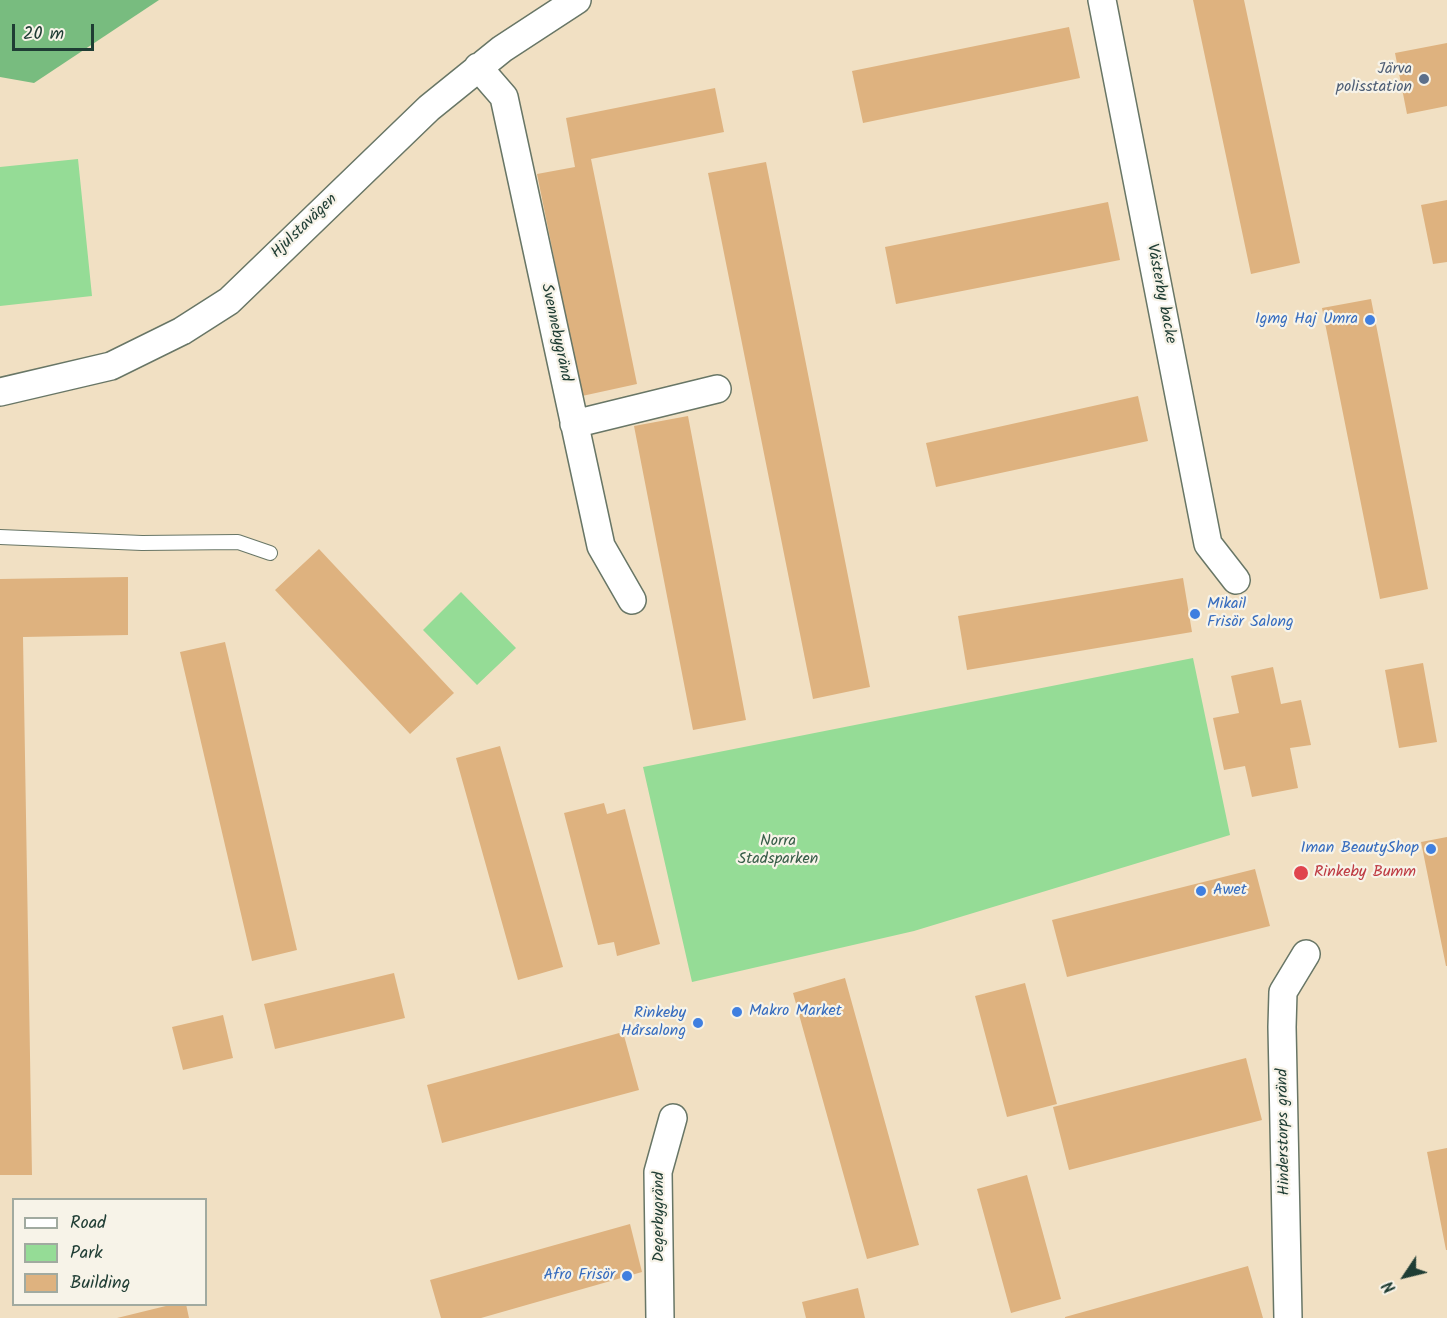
<!DOCTYPE html>
<html>
<head>
<meta charset="utf-8">
<style>
	body { margin:0 }
	#map { position:relative; width:1447px; height:1318px; overflow:hidden; background:#f1e0c3; font-family:Kalam,sans-serif }
	canvas { display:block }
	.legend { position:absolute; left:12px; top:1198px; width:195px; height:108px; box-sizing:border-box; background:#f7f3e8; border:2px solid #a1aaa0; margin:0; padding:8px 10px; list-style:none; font-size:18px; color:#1f3d34 }
	.legend li { display:flex; align-items:center; gap:12px; height:30px }
	.legend b { width:30px; border:2px solid #a1aaa0 }
	.north { position:absolute; left:1375px; top:1246px; width:60px; height:60px; -webkit-text-stroke:4px #f7f3e8; paint-order:stroke; rotate:235deg; font-size:16px; font-weight:700; line-height:24px; text-align:center; color:#1f3d34 }
	.north::after { content:''; display:block; margin:auto; width:21px; height:27px; background:#1f3d34; clip-path:polygon(50% 0,100% 100%,50% 72%,0 100%) }
	.scale { position:absolute; left:12px; top:24px; width:82px; height:27px; box-sizing:border-box; border:3px solid #1f3d34; border-top:0; padding-left:8px; font-size:18px; line-height:21px; white-space:nowrap; color:#1f3d34; -webkit-text-stroke:4px #f7f3e8; paint-order:stroke }
</style>
</head>
<body>
<div id="map">
<canvas width="1447" height="1318"></canvas>
<ul class="legend">
<li><b style="height:8px;background:#fff"></b>Road</li>
<li><b style="height:16px;background:#95dc96"></b>Park</li>
<li><b style="height:16px;background:#deb27f"></b>Building</li>
</ul>
<div class="north">N</div>
<div class="scale">20 m</div>
</div>
<script>
const context = document.querySelector('canvas').getContext('2d');
context.lineJoin = 'round';
function fillPath(path, color) { context.fillStyle = color; context.fill(path, 'evenodd'); }
function trace(path, color, width, dash) { context.strokeStyle = color; context.lineWidth = width; context.lineCap = dash ? 'butt' : 'round'; context.setLineDash(dash || []); context.stroke(path); }
function label(font, color, halo, rows, align = 'center') {
  context.font = font + ' Kalam,sans-serif'; context.lineWidth = 4.5; context.setLineDash([]); context.textBaseline = 'middle'; context.strokeStyle = halo; context.fillStyle = color; for (const [text, x, y, turn = 0] of rows) {
    context.save(); context.translate(x, y); context.rotate((+turn || 0) * Math.PI / 180); context.textAlign = isNaN(turn) ? turn : align; if (halo) context.strokeText(text, 0, 0); context.fillText(text, 0, 0); context.restore();
  }
}
fillPath(new Path2D(`
	M78 159 92 296 0 306V167Z
	M461 592 516 648 477 685 423 630Z
	M1193 658 1230 835 914 931 692 982 643 767Z`), '#95dc96');
fillPath(new Path2D(`
	M0 0H159L34 83 0 77Z`), '#78bc7f');
fillPath(new Path2D(`
	M1193 0H1244L1300 263 1251 274Z
	M1069 27 1080 78 863 123 852 71Z
	M1447 43V106L1407 114 1395 53Z
	M715 88 724 132 591 159 637 384 582 396 537 174 575 167 566 118Z
	M766 162 870 687 813 699 708 173Z
	M1447 200V262L1433 264 1421 205Z
	M1108 202 1120 260 896 304 885 247Z
	M1371 299 1428 589 1380 599 1322 308Z
	M1138 396 1148 441 936 487 926 443Z
	M688 416 746 720 693 730 634 426Z
	M319 549 454 693 410 734 275 590Z
	M128 577V635L23 637 32 1175H0V579Z
	M1183 578 1192 632 967 670 958 616Z
	M225 642 297 950 252 961 180 652Z
	M1423 663 1437 742 1399 748 1385 670Z
	M1273 667 1281 704 1301 700 1311 745 1290 748 1298 788 1252 797 1245 766 1224 770 1213 718 1239 713 1231 676Z
	M500 746 563 967 518 980 456 758Z
	M604 803 607 814 625 809 660 944 617 956 614 942 598 945 564 813Z
	M1447 837V966H1446L1421 842Z
	M1255 869 1270 926 1067 977 1052 920Z
	M394 973 405 1018 275 1049 264 1004Z
	M845 978 919 1245 867 1259 793 993Z
	M1025 983 1057 1104 1007 1117 975 996Z
	M223 1015 233 1058 183 1070 172 1027Z
	M623 1032 639 1090 442 1143 427 1085Z
	M1246 1058 1262 1120 1069 1170 1053 1107Z
	M1447 1148V1250H1446L1427 1152Z
	M1027 1175 1061 1299 1011 1313 977 1189Z
	M630 1224 642 1272 481 1318H441L430 1280Z
	M1248 1266 1263 1318H1065V1317Z
	M858 1288 865 1318H806L802 1302Z
	M174 1304H186L189 1318H117Z`), '#deb27f');
const lane = new Path2D(`
	M0 537 142 543 238 542 270 553`);
const street = new Path2D(`
	M1102 0 1208 544 1236 580
	M478 67 504 97 601 546 632 600
	M0 392 111 366 182 331 229 301 429 108 502 49 577 0
	M574 424 717 389
	M660 1318 658 1172 673 1118
	M1288 1318 1282 1027 1283 992 1306 954`);
trace(lane, '#687666', 16);
trace(street, '#687666', 30);
trace(lane, '#fff', 14);
trace(street, '#fff', 27);
for (const [x, y, r, color] of [
	[1424,79,6,"#5c6f8a"],
	[1370,320,6,"#3f7fe0"],
	[1195,614,6,"#3f7fe0"],
	[1431,849,6,"#3f7fe0"],
	[1301,873,8,"#e0444e"],
	[1201,891,6,"#3f7fe0"],
	[737,1012,6,"#3f7fe0"],
	[698,1023,6,"#3f7fe0"],
	[627,1276,6,"#3f7fe0"]
]) { const dot = new Path2D(); dot.arc(x, y, r, 0, 2 * Math.PI); context.fillStyle = color; context.fill(dot); trace(dot, '#f7f3e8', 2); }
label('16px', '#4e5e75', '#f7f3e8', [
	["Järva",1412,70],
	["polisstation",1412,88]
], 'right');
label('16px', '#1f3d34', '#f7f3e8', [
	["Hjulstavägen",305,227,-44],
	["Västerby backe",1160,294,79],
	["Svennebygränd",555,333,78],
	["Hinderstorps gränd",1285,1132,-91],
	["Degerbygränd",660,1217,-90]
]);
label('16px', '#366cbe', '#f7f3e8', [
	["Igmg Haj Umra",1358,320],
	["Mikail",1207,605,"left"],
	["Frisör Salong",1207,623,"left"],
	["Iman BeautyShop",1419,849],
	["Awet",1213,891,"left"],
	["Makro Market",749,1012,"left"],
	["Rinkeby",686,1014],
	["Hårsalong",686,1032],
	["Afro Frisör",615,1276]
], 'right');
label('16px', '#375d48', '#f7f3e8', [
	["Norra",778,842],
	["Stadsparken",778,860]
]);
label('16px', '#be3a42', '#f7f3e8', [
	["Rinkeby Bumm",1314,873]
], 'left');
</script>
</body>
</html>
